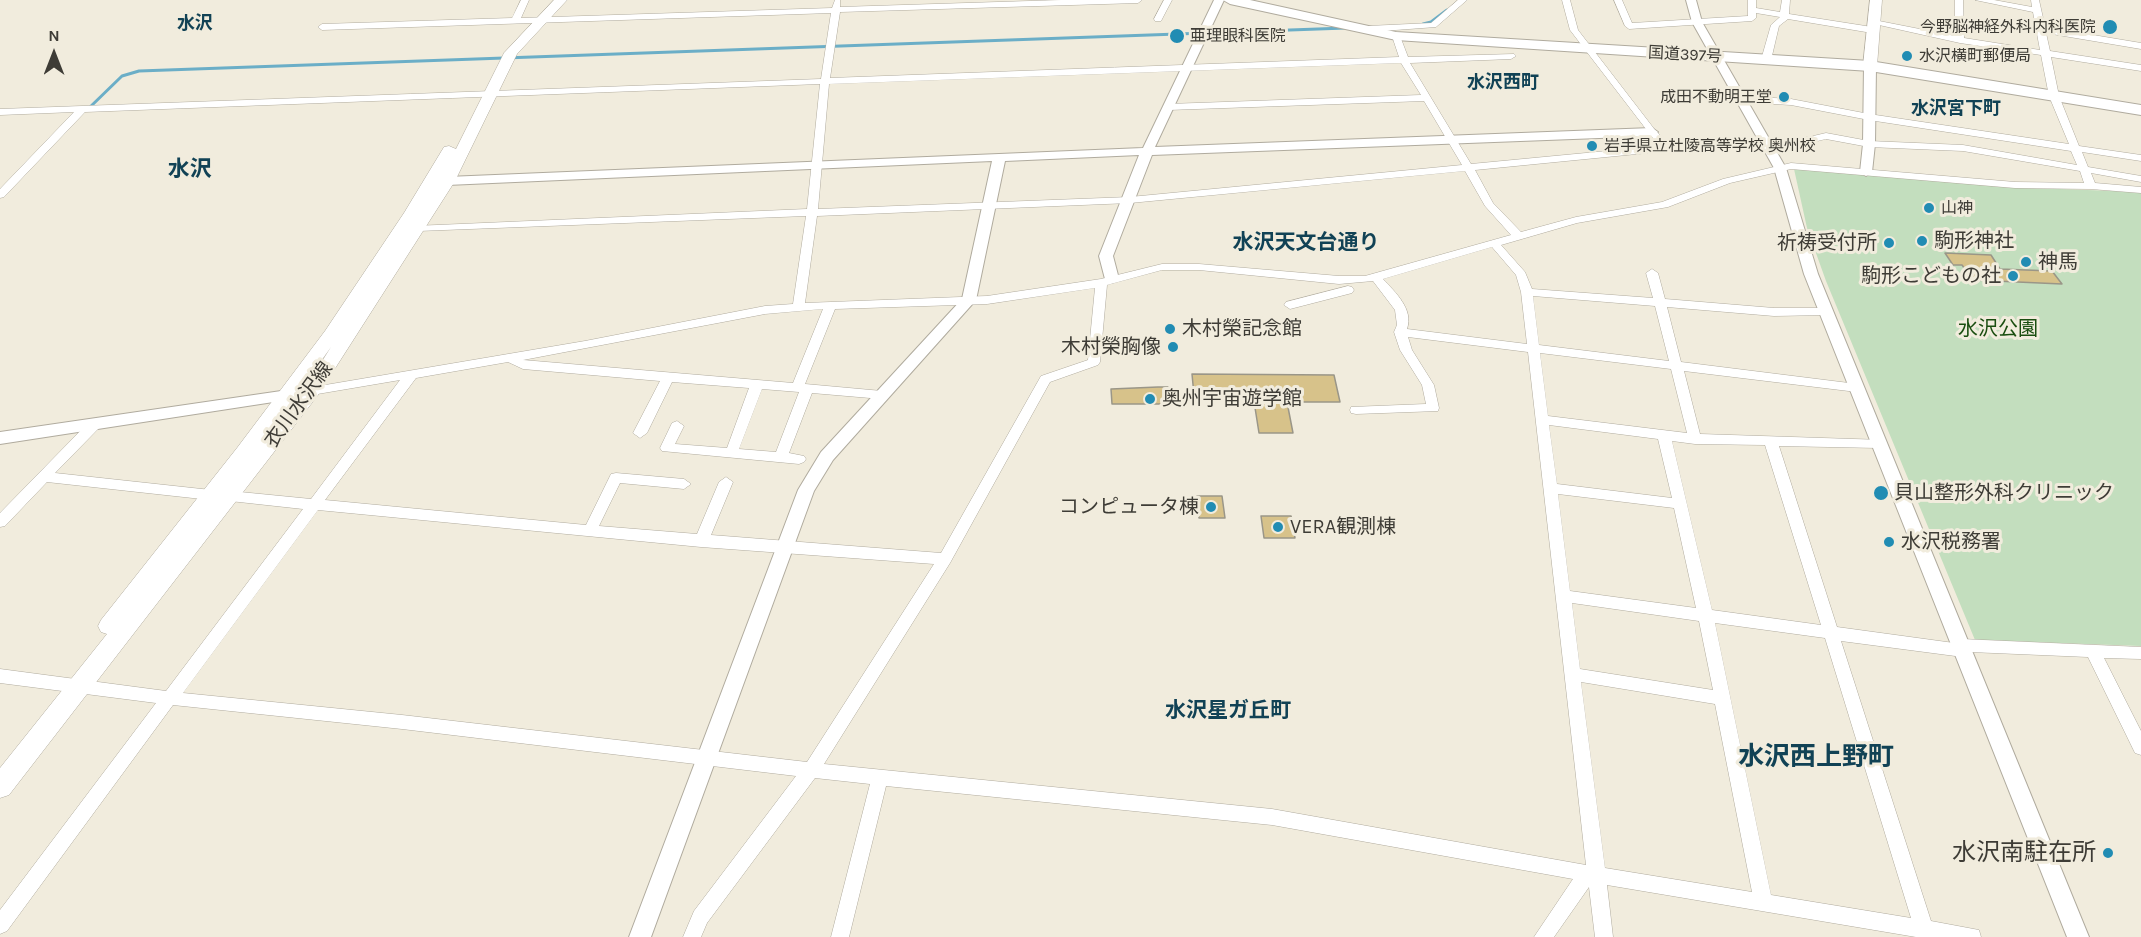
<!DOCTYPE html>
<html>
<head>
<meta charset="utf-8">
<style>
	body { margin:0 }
	#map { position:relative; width:2141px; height:937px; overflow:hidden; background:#f1ecdd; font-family:Karla,sans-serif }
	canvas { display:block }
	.north { position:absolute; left:24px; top:24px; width:60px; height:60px; -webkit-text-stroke:4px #f1ecdd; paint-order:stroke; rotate:0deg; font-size:16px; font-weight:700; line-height:24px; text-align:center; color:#3e3c36 }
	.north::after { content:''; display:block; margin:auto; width:21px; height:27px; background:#3e3c36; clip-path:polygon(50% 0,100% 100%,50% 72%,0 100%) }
</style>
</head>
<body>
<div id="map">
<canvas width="2141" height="937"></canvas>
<div class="north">N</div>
</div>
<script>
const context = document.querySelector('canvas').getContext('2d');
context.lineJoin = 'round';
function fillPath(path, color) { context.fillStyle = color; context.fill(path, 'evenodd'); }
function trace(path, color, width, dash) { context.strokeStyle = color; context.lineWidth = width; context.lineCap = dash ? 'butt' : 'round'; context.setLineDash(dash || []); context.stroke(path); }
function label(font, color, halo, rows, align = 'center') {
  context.font = font + ' Karla,"Noto Sans JP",sans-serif'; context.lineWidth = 6; context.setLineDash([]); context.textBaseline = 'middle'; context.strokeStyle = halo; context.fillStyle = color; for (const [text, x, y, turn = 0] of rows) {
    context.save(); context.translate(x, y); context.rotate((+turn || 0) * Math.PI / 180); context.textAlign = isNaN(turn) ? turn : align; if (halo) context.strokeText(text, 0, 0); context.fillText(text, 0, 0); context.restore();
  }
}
fillPath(new Path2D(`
	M1794 169 2007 187 2141 192V646L1975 640 1826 281 1807 228Z`), '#c3debe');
trace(new Path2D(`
	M1423 24 1431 22 1447 10
	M88 109 122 76 139 71 1346 28`), '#6baec7', 3);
const building = new Path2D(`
	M1945 253 1991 255 2000 269 2052 271 2062 284 1973 280 1962 265H1953Z
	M1192 374 1334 375 1340 402H1287L1293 433H1259L1253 395H1194Z
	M1158 387H1168L1170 404H1112L1111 389Z
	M1197 496H1222L1225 518H1199Z
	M1261 516H1291L1295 538H1264Z`);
fillPath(building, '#d7c28a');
trace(building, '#9a9688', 1.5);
const minor = new Path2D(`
	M521 0H529L521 18 832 8 835 0H840V7L1061 0H1142L1138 3 840 12 830 78 1399 57 1392 36 1396 33 1400 36 1408 57 1514 54 1516 56 1511 59 1410 63 1471 164 1659 146 1570 30 1562 0H1570L1578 30 1655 130 1670 145 1809 137 1826 133 1869 141 1963 145 2077 165 2071 151 1869 120 1791 105 1740 102 1735 99 1740 96 1791 99 1869 114 2069 144 2049 96 2041 55 1960 43 1870 23 1874 20 1955 36V0H1963L1964 38 2040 50 2033 12 1975 0H1994L2032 7 2031 0H2039L2045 27 2141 43V49L2046 33 2050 51 2141 65V71L2051 57 2059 96 2079 146 2141 155V161L2082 152 2088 167 2141 176V182L2091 173 2095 183 2141 187V193L2091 189 2015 188 1791 169 1730 183 1668 207 1577 223 1501 245 1525 272 1532 289 1653 298 1646 273 1652 269 1658 273 1665 299 1774 308H1830L1832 311 1830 314 1826 315 1774 316 1667 307 1681 362 1857 384 1863 388 1857 392 1684 371 1700 434 1884 440 1886 443 1884 446 1879 448 1779 446 1837 627 1954 643 1961 639 2141 647V659L2104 658 2141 731V755L2135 753 2088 657 1970 652 1968 656 1963 657 1841 641 1931 921 1979 930 1981 937H1916L1607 885 1613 937H1595L1589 887 1554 937H1534L1573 879 1272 825 886 786 849 937H831L870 784 815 778 707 923 701 937H683L694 911 796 776 402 729 173 705 7 931 0 934V910L156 703 0 683V669L166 691 303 509 230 501 225 500 223 496 225 492 230 491 311 499 400 380 288 399 282 395 284 392 585 341 765 306 793 304 806 216 418 231 413 228 414 226 807 209 820 84 85 112 4 197 0 198V189L74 112 0 115V109L821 79 831 13 322 30 318 27 322 24 512 18ZM1401 63 1421 95 1168 104 1163 107 1168 110 1424 101 1462 165 1130 197 818 209 829 84ZM1826 139 1869 147 1963 151 2080 171 2084 183 2015 182 1791 163 1723 179 1662 202 1576 217 1521 232 1493 203 1475 170 1667 151 1809 143ZM1465 171 1485 206 1511 235 1365 276H1339L1199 264H1162L1101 279 987 296 805 303 817 216 1130 203ZM1492 247 1516 275 1521 292 1527 344 1407 329C1414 309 1395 292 1383 279ZM1162 270H1199L1339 284 1373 281 1395 310 1397 325 1394 332 1400 350 1422 385 1426 404 1351 407 1350 410 1351 413 1356 414 1438 411 1439 408 1434 385 1412 350 1408 337 1528 352 1586 865 1272 809 824 764 950 563 1050 382 1098 365 1100 362 1107 285ZM1095 288 1088 360 1041 376 941 553 711 535 733 482 726 477 719 482 697 534 599 526 620 483 684 489 691 484 684 479 616 473 611 474 586 525 325 500 416 378 508 362 523 369 660 381 633 433 640 438 647 433 672 382 749 388 727 448 675 444 684 426 677 421 672 423 660 448 662 451 799 464 804 462 806 459 804 456 789 453 812 393 882 399 888 395 882 391 805 384 835 309 987 304ZM1533 296 1655 306 1669 361 1539 345ZM823 309 793 383 523 360 765 314ZM1540 353 1671 369 1687 433 1548 416ZM762 389 799 392 776 452 739 449ZM1549 425 1658 439 1672 498 1557 484ZM1672 441 1695 444 1765 445 1821 625 1712 610ZM1558 494 1674 508 1696 608 1570 591ZM318 510 701 547 934 564 807 762 402 715 183 693ZM1572 603 1699 621 1713 690 1580 669ZM1715 623 1825 638 1911 918 1771 895ZM1581 682 1715 704 1752 892 1605 868Z
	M1164 0H1172L1161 21H1155L1154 19Z
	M1458 0H1467L1436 27 1368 32 1364 29 1368 26 1431 23Z
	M1614 0H1622L1632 23 1748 16V0H1756V8L1780 12 1782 0H1790L1789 14 1872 27 1876 30 1872 33 1788 19 1779 26 1771 60 1766 63 1761 60 1771 25 1780 17 1756 13V18L1752 21 1629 29 1625 26Z
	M1348 286 1352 287 1354 290 1352 293 1290 309 1284 305 1286 302Z
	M94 420 101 425 99 428 55 473 211 490 216 491 218 495 216 499 211 500 47 482 5 526 0 527V513L89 422Z`);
const tertiary = new Path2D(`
	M1214 0H1224L1155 147 1652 128 1658 132 1652 136 1152 155 1113 256 1119 279 1112 283 1105 279 1099 256 1139 155 1005 161 976 300 833 460 814 491 651 937H629L798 490 821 452 962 299 992 161 447 185 441 181 447 177 1143 148Z
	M1686 0H1696L1702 22 1786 168 1818 274 2089 937H2067L1804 274 1774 168 1692 22Z
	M1870 63 1876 66 1875 144 1872 172 1866 176 1860 172 1863 144 1864 66Z
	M288 390 293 391 296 395 293 399 0 444V432Z`);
const secondary = new Path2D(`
	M554 0H567L517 54 455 181 318 395 9 795 0 798V768L107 634 101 632 98 626 101 620 237 448 325 331 404 213 444 147 449 146 456 149 504 53ZM331 347 306 387 275 425Z
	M1870 0H1882L1877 66 1870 70 1863 66Z`);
const trunk = new Path2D(`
	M1223 0H1250L1396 32 1870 61 2141 105V115L1870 71 1396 40 1230 4Z`);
trace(minor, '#b0ab9e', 1);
trace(tertiary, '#b0ab9e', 2);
trace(secondary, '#b0ab9e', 1);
trace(trunk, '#b0ab9e', 2);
fillPath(minor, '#fff');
fillPath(tertiary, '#fff');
fillPath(secondary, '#fff');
fillPath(trunk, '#fff');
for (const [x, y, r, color] of [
	[2110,27,8,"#218cb3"],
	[1177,36,8,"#218cb3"],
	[1907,56,6,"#218cb3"],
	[1784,97,6,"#218cb3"],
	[1592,146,6,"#218cb3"],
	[1929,208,6,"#218cb3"],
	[1922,241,6,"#218cb3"],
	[1889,243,6,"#218cb3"],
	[2026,262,6,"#218cb3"],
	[2013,276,6,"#218cb3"],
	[1170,329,6,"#218cb3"],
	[1173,347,6,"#218cb3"],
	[1150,399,6,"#218cb3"],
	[1881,493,8,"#218cb3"],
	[1211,507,6,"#218cb3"],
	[1278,527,6,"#218cb3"],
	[1889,542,6,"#218cb3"],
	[2108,853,6,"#218cb3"]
]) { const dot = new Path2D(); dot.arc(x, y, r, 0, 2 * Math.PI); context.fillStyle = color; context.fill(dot); trace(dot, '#f1ecdd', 2); }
label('16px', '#3e3c36', '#f1ecdd', [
	["今野脳神経外科内科医院",2096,27,"right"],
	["亜理眼科医院",1190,36],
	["水沢横町郵便局",1919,56],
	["成田不動明王堂",1772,97,"right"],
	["岩手県立杜陵高等学校 奥州校",1604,146],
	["山神",1941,208]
], 'left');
label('16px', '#3e3c36', '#f1ecdd', [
	["国道397号",1685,55,3]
]);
label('bold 18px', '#114255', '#f1ecdd', [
	["水沢",195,24],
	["水沢宮下町",1956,109]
]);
label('bold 18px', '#114255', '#f1ecdd', [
	["水沢西町",1503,83]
]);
label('20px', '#3e3c36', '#f1ecdd', [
	["駒形神社",1934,241],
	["祈祷受付所",1877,243,"right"],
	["神馬",2038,262],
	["駒形こどもの社",2001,276,"right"],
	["木村榮記念館",1182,329],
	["木村榮胸像",1161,347,"right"],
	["奥州宇宙遊学館",1162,399],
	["貝山整形外科クリニック",1894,493],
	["コンピュータ棟",1199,507,"right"],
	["VERA観測棟",1290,527],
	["水沢税務署",1901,542]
], 'left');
label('20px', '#1a4e10', '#f1ecdd', [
	["水沢公園",1998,329]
]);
label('20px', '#3e3c36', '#f1ecdd', [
	["衣川水沢線",299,405,-54]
]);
label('bold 21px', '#114255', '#f1ecdd', [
	["水沢天文台通り",1306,243],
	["水沢星ガ丘町",1228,711]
]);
label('bold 22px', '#114255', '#f1ecdd', [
	["水沢",190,170]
]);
label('24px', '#3e3c36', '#f1ecdd', [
	["水沢南駐在所",2096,853]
], 'right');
label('bold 26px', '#114255', '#f1ecdd', [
	["水沢西上野町",1816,758]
]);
</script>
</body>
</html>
